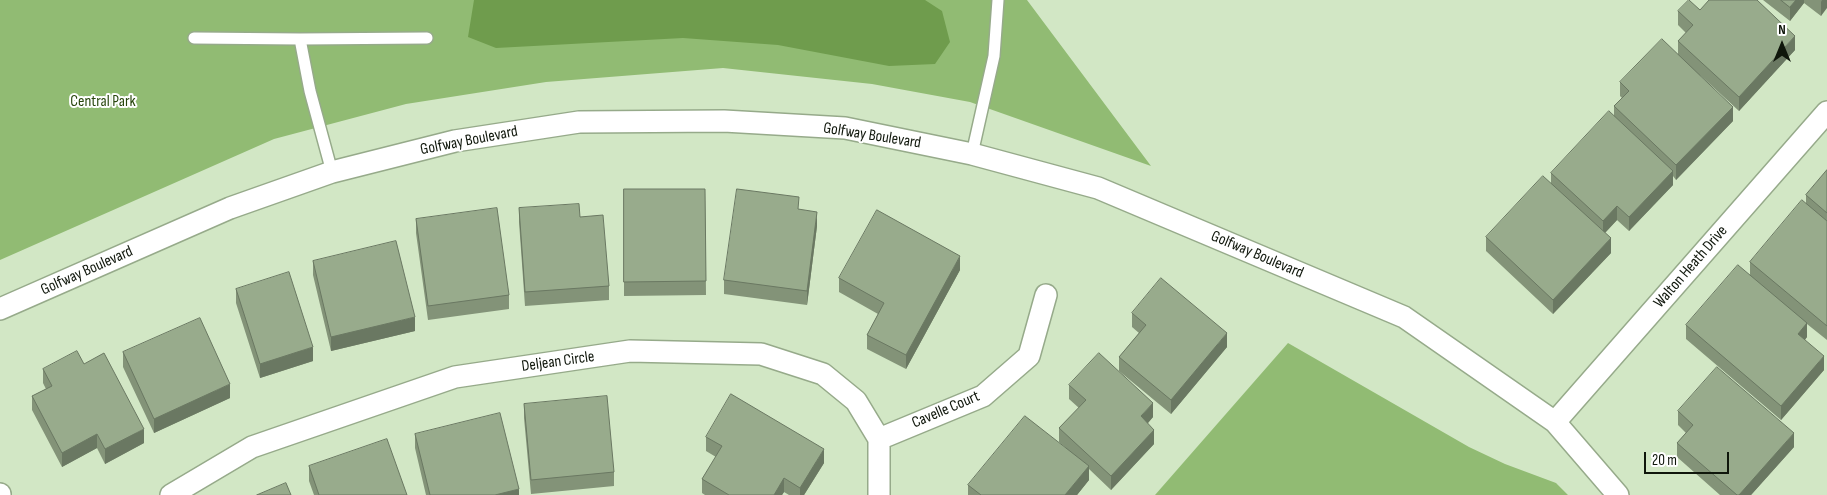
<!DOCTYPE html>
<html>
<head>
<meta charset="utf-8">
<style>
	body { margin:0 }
	#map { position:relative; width:1827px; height:495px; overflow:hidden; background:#d2e7c5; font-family:"Sofia Sans Condensed",sans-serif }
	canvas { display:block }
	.north { position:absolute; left:1757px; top:20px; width:50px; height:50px; -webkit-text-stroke:4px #fff; paint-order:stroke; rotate:0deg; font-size:14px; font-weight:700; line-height:20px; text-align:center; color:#0f160b }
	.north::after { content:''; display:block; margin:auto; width:18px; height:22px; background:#0f160b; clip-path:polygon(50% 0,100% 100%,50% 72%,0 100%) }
	.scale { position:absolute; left:1644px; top:452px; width:85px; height:22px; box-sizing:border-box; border:2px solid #0f160b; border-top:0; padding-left:6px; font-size:15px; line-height:18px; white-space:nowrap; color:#0f160b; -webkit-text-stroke:4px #fff; paint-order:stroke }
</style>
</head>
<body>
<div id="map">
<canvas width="1827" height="495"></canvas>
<div class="north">N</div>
<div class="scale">20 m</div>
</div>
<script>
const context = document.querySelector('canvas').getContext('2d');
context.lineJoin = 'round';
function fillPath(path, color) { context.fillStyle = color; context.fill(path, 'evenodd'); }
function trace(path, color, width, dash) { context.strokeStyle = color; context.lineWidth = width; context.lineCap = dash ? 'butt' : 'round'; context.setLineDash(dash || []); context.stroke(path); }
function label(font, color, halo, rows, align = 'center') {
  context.font = font + ' "Sofia Sans Condensed",sans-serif'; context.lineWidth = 4; context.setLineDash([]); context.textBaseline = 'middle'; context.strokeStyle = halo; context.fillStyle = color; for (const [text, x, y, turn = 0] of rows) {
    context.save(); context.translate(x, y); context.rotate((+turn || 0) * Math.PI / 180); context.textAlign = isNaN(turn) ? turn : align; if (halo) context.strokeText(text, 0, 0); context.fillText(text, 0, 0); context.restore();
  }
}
fillPath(new Path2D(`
	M0 0H1027L1151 166 970 102 872 84 723 68 546 82 406 104 274 139 0 260Z
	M1288 343 1469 447 1505 464 1556 483 1568 495H1155Z`), '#91bb73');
fillPath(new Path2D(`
	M474 0H925L942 11 950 42 935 64 889 66 778 45 683 38 496 48 468 37Z`), '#6f9c4d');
const service = new Path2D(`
	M194 38 300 39
	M972 154 994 56 998 0
	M332 172 310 91 300 39 427 38`);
const minor = new Path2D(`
	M0 309 230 208 332 172 455 141 579 122 724 121 845 128 972 154 1098 188 1404 317 1555 422 1618 495
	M1555 422 1827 112
	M879 439 983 396 1029 356 1046 295
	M0 494V495
	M171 495 252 447 455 377 630 351 761 354 823 374 856 401 879 439V495`);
trace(service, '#96aa8a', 14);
trace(minor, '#96aa8a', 24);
trace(service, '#fff', 11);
trace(minor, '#fff', 21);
fillPath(new Path2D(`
	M1763 0H1827L1821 16 1804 3 1790 21Z
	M1700 10 1795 50 1739 111 1700 75 1733 121 1676 180 1673 176V185L1629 231 1617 220 1605 233 1611 253 1553 314 1486 251V237L1551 183V173L1614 117V106L1622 98 1620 96V82L1678 54V41L1686 33 1678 25V11Z
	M1827 170V340L1807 324V337L1805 340 1824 370 1781 420 1686 339V325L1750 275V262L1806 203V195Z
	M624 189H705L706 295 624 296Z
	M519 208 580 217 609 286V300L525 306 519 222Z
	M799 209 817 226 807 305 724 294V280Z
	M416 219 509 295V309L428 320 416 233Z
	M313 261 415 331 331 351 313 275Z
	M960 270 906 369 867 349V335L878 314 839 292V278Z
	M236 289 313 361 260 378 236 303Z
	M1132 313 1227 347 1171 414 1119 371V357L1139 333 1132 327Z
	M123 352 230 398 154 433 123 367Z
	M84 364 144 443 105 464 97 448 62 467 32 410V396L46 389 43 383V369Z
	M1069 385 1153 417 1148 423 1154 444 1111 490 1089 469V480L1077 495H968V485L1066 448 1059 442V428L1079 408 1069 399Z
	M524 404 614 472V486L531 494 524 418Z
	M1678 411 1794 447 1751 495H1720L1677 457V443L1686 433 1678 425Z
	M415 434 519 495H426L415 448Z
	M706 437 824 463 804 495H789L784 492 782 495H705L702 493V479L716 457 706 451Z
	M309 466 407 495H314L309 481Z`), '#839378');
fillPath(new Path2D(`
	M1796 0H1804V3L1790 21V7Z
	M1822 0H1827V8L1821 16V2Z
	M1795 36V50L1739 111V97Z
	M1733 107V121L1676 180V165Z
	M1673 171V185L1629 231V217Z
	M1617 206V220L1603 235V221Z
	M817 212V226L807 305V291Z
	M1611 238V253L1553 314V300Z
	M960 256V270L906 369V355Z
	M415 317V331L331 351V337Z
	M1807 323V337L1798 348V334Z
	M1227 333V347L1171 414V400Z
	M313 347V361L260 378V364Z
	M1824 356V370L1781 420V406Z
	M230 384V398L154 433V419Z
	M1153 403V417L1141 431V416Z
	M144 429V443L105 464V449Z
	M1154 430V444L1111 490V476Z
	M1794 433V447L1751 495H1739Z
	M97 434V448L62 467V453Z
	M824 449V463L804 495H800V488Z
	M1089 466V480L1077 495H1065Z
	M784 478V492L782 495H774Z
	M519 489V495H495Z`), '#6a7862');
const building = new Path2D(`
	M1689 0 1700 10 1709 0H1757L1795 36 1739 97 1678 41 1693 25 1678 11Z
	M1781 0H1796L1790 7Z
	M1662 39 1733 107 1676 165 1614 106 1629 91 1620 82Z
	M1609 111 1673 171 1629 217 1617 206 1603 221 1551 173Z
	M1827 170V213L1806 195Z
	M1543 176 1611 238 1553 300 1486 237Z
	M624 189H705L706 281 624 282Z
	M737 189 799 197 798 209 817 212 807 291 724 280Z
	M1802 200 1827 221V326L1750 262Z
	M579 204 580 217 603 215 609 286 525 292 519 208Z
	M497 208 509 295 428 306 416 219Z
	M877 210 960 256 906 355 867 335 884 303 839 278Z
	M396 241 415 317 331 337 313 261Z
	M1738 265 1807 323 1798 334 1824 356 1781 406 1686 325Z
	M289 272 313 347 260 364 236 289Z
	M1161 278 1227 333 1171 400 1119 357 1146 325 1132 313Z
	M200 318 230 384 154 419 123 352Z
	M77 351 84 364 104 353 144 429 105 449 97 434 62 453 32 396 52 386 43 369Z
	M1099 353 1153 403 1141 416 1154 430 1111 476 1059 428 1086 400 1069 385Z
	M1717 367 1794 433 1739 495H1737L1677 443 1693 425 1678 411Z
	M731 394 824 449 800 488 784 478 774 495H729L702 479 722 446 706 437Z
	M607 396 614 472 531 480 524 404Z
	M500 413 519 489 495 495H430L415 434Z
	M1025 416 1089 466 1065 495H981L968 485Z
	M387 439 407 495H319L309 466Z
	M286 483 291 495H257Z`);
fillPath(building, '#98ab8c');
trace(building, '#6a7862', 1);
label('16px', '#28460d', '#fff', [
	["Central Park",103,102]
]);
label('16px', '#0f160b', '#fff', [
	["Golfway Boulevard",872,136,9],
	["Golfway Boulevard",469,141,-11],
	["Golfway Boulevard",1257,255,23],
	["Walton Heath Drive",1691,267,-49],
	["Golfway Boulevard",87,271,-24],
	["Deljean Circle",558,362,-8],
	["Cavelle Court",946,410,-23]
]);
</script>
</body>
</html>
